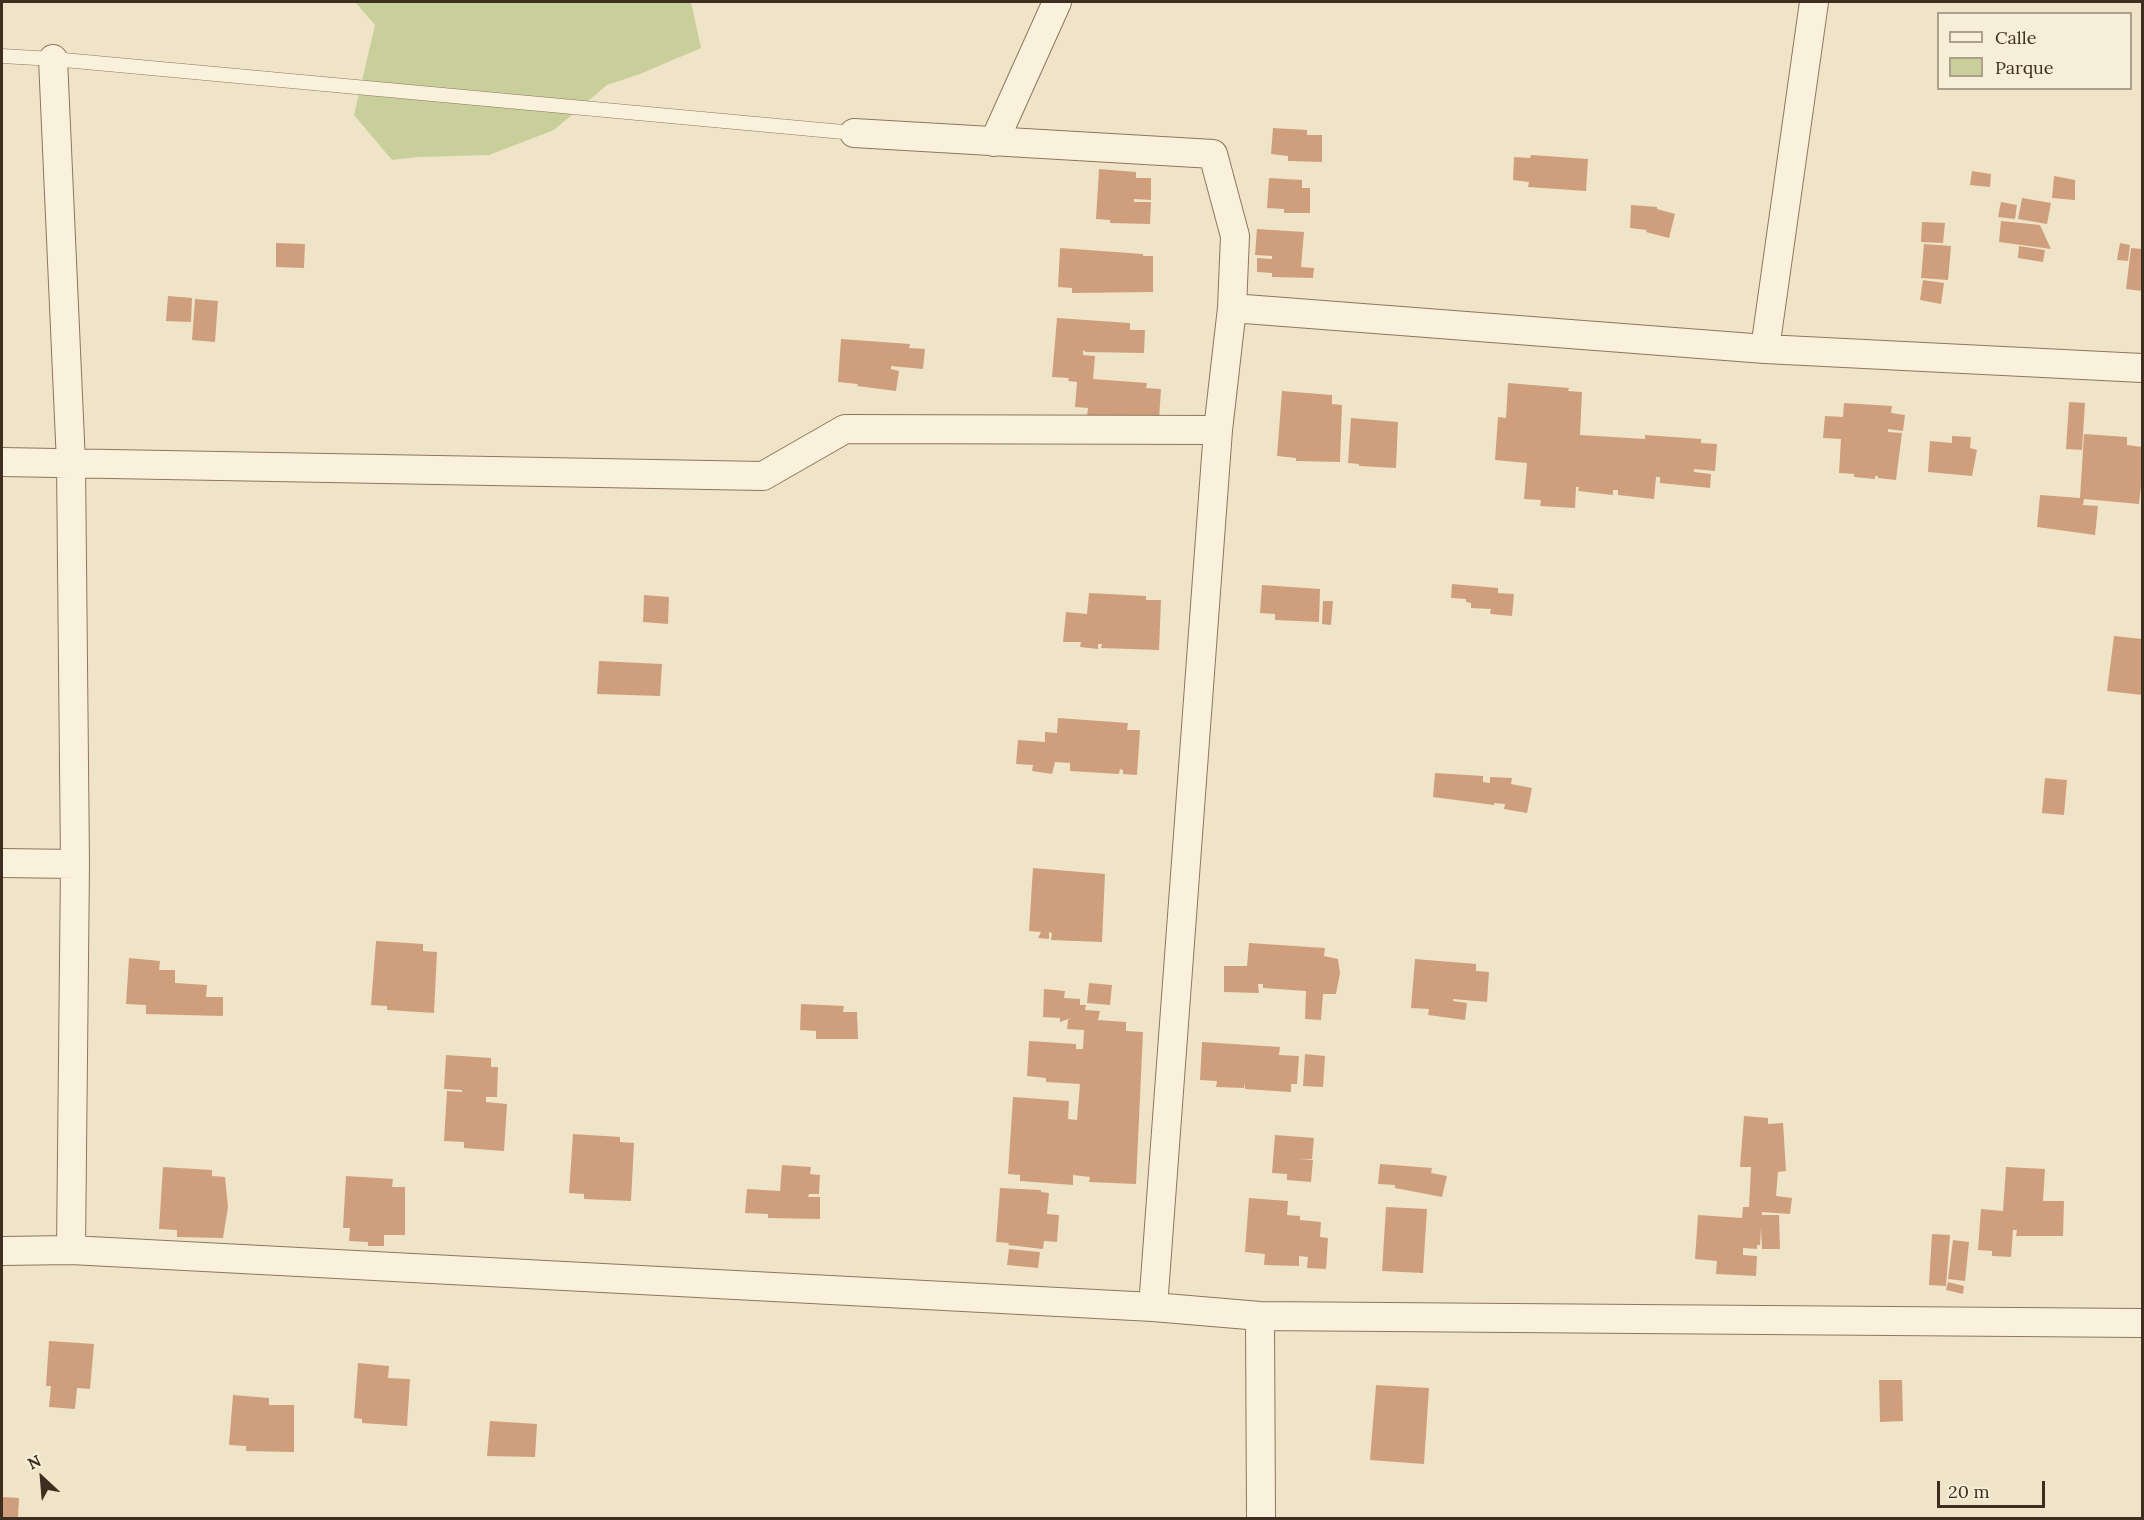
<!DOCTYPE html>
<html>
<head>
<meta charset="utf-8">
<style>
	body { margin:0 }
	#map { position:relative; width:2144px; height:1520px; overflow:hidden; background:#f0e4c8; font-family:Lora,serif }
	canvas { display:block }
	.frame { position:absolute; inset:0; border:3px solid #3d2e20; pointer-events:none }
	.legend { position:absolute; left:1937px; top:12px; width:195px; height:78px; box-sizing:border-box; background:#f7eed8; border:2px solid #ada18e; margin:0; padding:8px 10px; list-style:none; font-size:18px; color:#3d2e20 }
	.legend li { display:flex; align-items:center; gap:12px; height:30px }
	.legend b { width:30px; border:2px solid #ada18e }
	.north { position:absolute; left:12px; top:1448px; width:60px; height:60px; -webkit-text-stroke:4px #f7eed8; paint-order:stroke; rotate:334deg; font-size:16px; font-weight:700; line-height:24px; text-align:center; color:#3d2e20 }
	.north::after { content:''; display:block; margin:auto; width:21px; height:27px; background:#3d2e20; clip-path:polygon(50% 0,100% 100%,50% 72%,0 100%) }
	.scale { position:absolute; left:1937px; top:1481px; width:108px; height:27px; box-sizing:border-box; border:3px solid #3d2e20; border-top:0; padding-left:8px; font-size:18px; line-height:21px; white-space:nowrap; color:#3d2e20; -webkit-text-stroke:4px #f7eed8; paint-order:stroke }
</style>
</head>
<body>
<div id="map">
<canvas width="2144" height="1520"></canvas>
<div class="frame"></div>
<ul class="legend">
<li><b style="height:8px;background:#faf1dc"></b>Calle</li>
<li><b style="height:16px;background:#c9cf9b"></b>Parque</li>
</ul>
<div class="north">N</div>
<div class="scale">20 m</div>
</div>
<script>
const context = document.querySelector('canvas').getContext('2d');
context.lineJoin = 'round';
function fillPath(path, color) { context.fillStyle = color; context.fill(path, 'evenodd'); }
function trace(path, color, width, dash) { context.strokeStyle = color; context.lineWidth = width; context.lineCap = dash ? 'butt' : 'round'; context.setLineDash(dash || []); context.stroke(path); }
fillPath(new Path2D(`
	M355 2H691L701 48 640 74 607 85 554 130 489 155 419 157 392 160 354 115 375 25Z`), '#c9cf9b');
fillPath(new Path2D(`
	M1273 128 1307 130V135H1322V162L1288 161V156L1271 154Z
	M1531 155 1588 159 1586 191 1528 187 1529 182 1513 180 1514 157 1530 158Z
	M1099 169 1136 172V178H1151V200L1134 199V202H1151L1150 224 1110 223V220L1096 219Z
	M1972 171 1991 174 1990 187 1970 185Z
	M2054 176 2075 180V200L2052 198Z
	M1269 178 1302 180V188H1310V213H1284V209L1267 208Z
	M2022 198 2051 203 2047 224 2018 219Z
	M2001 202 2017 205 2015 219 1998 217Z
	M1631 205 1657 207V209L1675 214 1669 238 1646 232 1647 230 1630 228Z
	M2001 221 2040 225 2051 249 1999 242Z
	M1922 222 1945 223 1943 243 1921 242Z
	M1257 229 1304 232 1301 267 1314 268 1313 278 1272 277V273L1257 272V258L1272 259V256L1255 255Z
	M276 243 305 244 304 268 276 267Z
	M2120 243 2130 245 2128 261 2117 260Z
	M1924 244 1951 246 1948 280 1921 278Z
	M2019 246 2045 250 2043 262 2018 258Z
	M1060 248 1143 254V256H1153V292L1072 293V288L1058 287Z
	M2131 248 2142 249V291L2126 289Z
	M1923 280 1944 283 1941 304 1920 300Z
	M168 296 192 298 191 322 166 321Z
	M195 299 218 301 215 342 192 340Z
	M1057 318 1130 323V330H1145L1144 353 1086 352 1083 350V355L1095 356 1093 379 1147 383 1146 388 1161 389 1159 419 1087 416 1088 408 1075 407 1077 382 1068 381 1069 378 1052 377Z
	M841 339 910 344 909 348 925 349 923 369 891 366V369L899 371 896 391 857 386 858 384 838 382Z
	M1508 383 1569 388 1568 391 1582 392 1580 435 1645 439V435L1701 439V443L1717 444 1715 471 1694 469V472L1711 474 1710 488 1660 483V477H1656L1654 499 1618 495V490H1613V495L1578 491 1579 487H1576L1575 508 1540 506 1541 500 1524 499 1527 463 1495 460 1498 417 1506 418Z
	M1282 391 1332 395V404L1342 405 1340 462 1296 461V458L1277 456Z
	M2069 402 2085 403 2082 450 2066 449Z
	M1844 403 1892 406 1891 413 1905 415 1903 431 1888 429V432L1902 433 1896 480 1878 478V476H1875V479L1854 477V474L1839 473 1841 439 1823 438 1825 416 1843 417Z
	M1351 418 1398 422 1396 468 1359 466V464L1348 463Z
	M2084 434 2127 437V445L2142 447V477L2139 504 2084 499 2083 505 2098 506 2095 535 2037 527 2040 495 2080 498Z
	M1952 436 1971 437 1970 448 1977 450 1972 476 1928 472 1930 441 1952 443Z
	M1452 584 1498 588V593L1514 594 1512 616 1490 614 1491 609 1471 608V603L1466 602V599L1451 598Z
	M1262 585 1320 589 1319 622 1275 620V614L1260 613Z
	M1089 593 1146 596V600H1161L1159 650 1101 648 1102 644H1098V649L1080 647 1081 642H1063L1066 612 1087 614Z
	M644 595 669 597 668 624 643 622Z
	M1323 601H1333L1331 625 1322 624Z
	M2114 636 2142 639V695L2107 691Z
	M599 661 662 664 660 696 597 694Z
	M1058 718 1128 723 1127 730H1140L1137 775 1123 774V770L1120 769 1119 774 1070 771V763L1055 762 1052 774 1032 771 1033 765 1016 764 1018 740 1045 742V732L1057 733Z
	M1435 773 1483 776V782L1490 783V777L1512 778 1511 784 1532 788 1527 813 1504 809 1505 804 1494 803V805L1433 797Z
	M2045 778 2067 780 2064 815 2042 813Z
	M1033 868 1105 874 1102 942 1051 940 1052 933 1049 932V939L1038 938 1041 932 1029 931Z
	M376 941 423 944V951L437 952 434 1013 387 1010V1006L371 1005Z
	M1249 943 1325 948 1324 956 1338 959 1340 973 1336 994H1323L1321 1020 1305 1019 1306 991 1263 988V984H1258L1259 993 1224 992V966H1247Z
	M129 958 160 961 159 970H175V983L207 985 206 997H223V1016L146 1014V1005L126 1004Z
	M1415 959 1476 964V971L1489 972 1487 1002 1453 999V1001L1467 1003 1465 1020 1428 1015 1429 1009 1411 1008Z
	M1089 983 1112 985 1110 1005 1087 1003Z
	M1044 989 1065 991 1064 998 1080 999V1005H1086L1085 1010 1100 1011 1098 1020 1126 1022V1031L1143 1032 1136 1184 1089 1182 1090 1177 1073 1175V1185L1020 1181V1175L1008 1174 1013 1097 1069 1101 1068 1119 1077 1120 1080 1084 1046 1082V1078L1027 1076 1029 1041 1076 1044V1049H1083L1084 1030 1067 1029 1068 1020 1071 1018 1060 1022V1018L1043 1017Z
	M801 1004 844 1006 843 1012H857L858 1039H816V1031L800 1030Z
	M1202 1042 1280 1047 1279 1055 1299 1056 1297 1084H1291V1092L1245 1089V1083L1244 1088 1216 1087 1217 1081 1200 1080Z
	M1305 1054 1325 1056 1323 1087 1303 1086Z
	M446 1055 491 1058V1067H498L497 1097H486V1102L507 1104 504 1151 464 1148V1142L444 1141 447 1091 462 1092V1090L444 1089Z
	M1744 1116 1768 1118V1124L1783 1123 1786 1171 1778 1172 1776 1196 1792 1198 1790 1214 1762 1212V1215H1779L1780 1249H1762L1761 1228 1760 1245H1757V1249L1743 1248V1255L1757 1256 1756 1276 1716 1274 1717 1261 1695 1259 1698 1215 1742 1218 1743 1207H1749L1751 1167H1740Z
	M573 1134 620 1137V1142L634 1143 631 1201 584 1199V1194L569 1193Z
	M1275 1135 1314 1138 1312 1159H1300L1313 1160 1311 1182 1287 1180V1174L1272 1173Z
	M1380 1164 1432 1168 1431 1173 1447 1176 1442 1197 1395 1188V1185L1378 1184Z
	M782 1165 811 1167 810 1174 820 1175 819 1194H809L808 1197H820V1219L768 1218V1214L745 1213 747 1189 780 1191Z
	M163 1167 212 1170V1176L225 1177 228 1207 223 1238 177 1237V1230L159 1229Z
	M2006 1167 2045 1169 2043 1201H2064L2063 1236H2016L2017 1230H2013L2011 1257 1992 1256V1251L1978 1250 1981 1209 2003 1211Z
	M346 1176 393 1179 392 1187H405V1235H384V1246H368V1242L349 1241 350 1228H343Z
	M1000 1188 1041 1190V1192L1049 1193 1047 1214 1059 1215 1057 1242 1044 1241 1043 1249 1008 1245 1009 1243 996 1242Z
	M1249 1198 1288 1201 1287 1215 1300 1216V1220L1321 1222 1320 1237 1328 1238 1326 1269 1307 1268 1308 1257 1299 1256V1266L1264 1265 1265 1254 1245 1252Z
	M1386 1207 1427 1209 1423 1273 1382 1271Z
	M1932 1234 1950 1235 1946 1286 1929 1285Z
	M1953 1240 1969 1242 1965 1281 1948 1279Z
	M1009 1249 1040 1252 1038 1268 1007 1265Z
	M1948 1282 1964 1286 1963 1294 1946 1290Z
	M49 1341 94 1344 90 1389 77 1388 75 1409 49 1407 51 1386H46Z
	M358 1363 389 1366 388 1378 410 1379 407 1426 362 1423V1419L354 1418Z
	M1879 1380H1902L1903 1421 1880 1422Z
	M1376 1385 1429 1388 1424 1464 1370 1460Z
	M233 1395 269 1398V1405H294V1452L246 1451V1446L229 1445Z
	M490 1421 537 1424 535 1457 487 1456Z
	M2 1497 19 1498 18 1518H2Z`), '#cf9f7d');
const lane = new Path2D(`
	M2 56 53 59 854 133`);
const street = new Path2D(`
	M53 59 71 463 75 864 71 1250
	M854 133 1213 154 1235 236 1232 308 1218 430 1153 1307
	M994 142 1057 2
	M1232 308 1765 349 2142 368
	M1765 349 1814 2
	M2 462 763 476 845 429 1218 430
	M2 863 75 864
	M2 1251 71 1250 1153 1307 1260 1316 2142 1323
	M1260 1316 1261 1518`);
trace(lane, '#8d765c', 15);
trace(street, '#8d765c', 30);
trace(lane, '#faf1dc', 14);
trace(street, '#faf1dc', 28);
</script>
</body>
</html>
